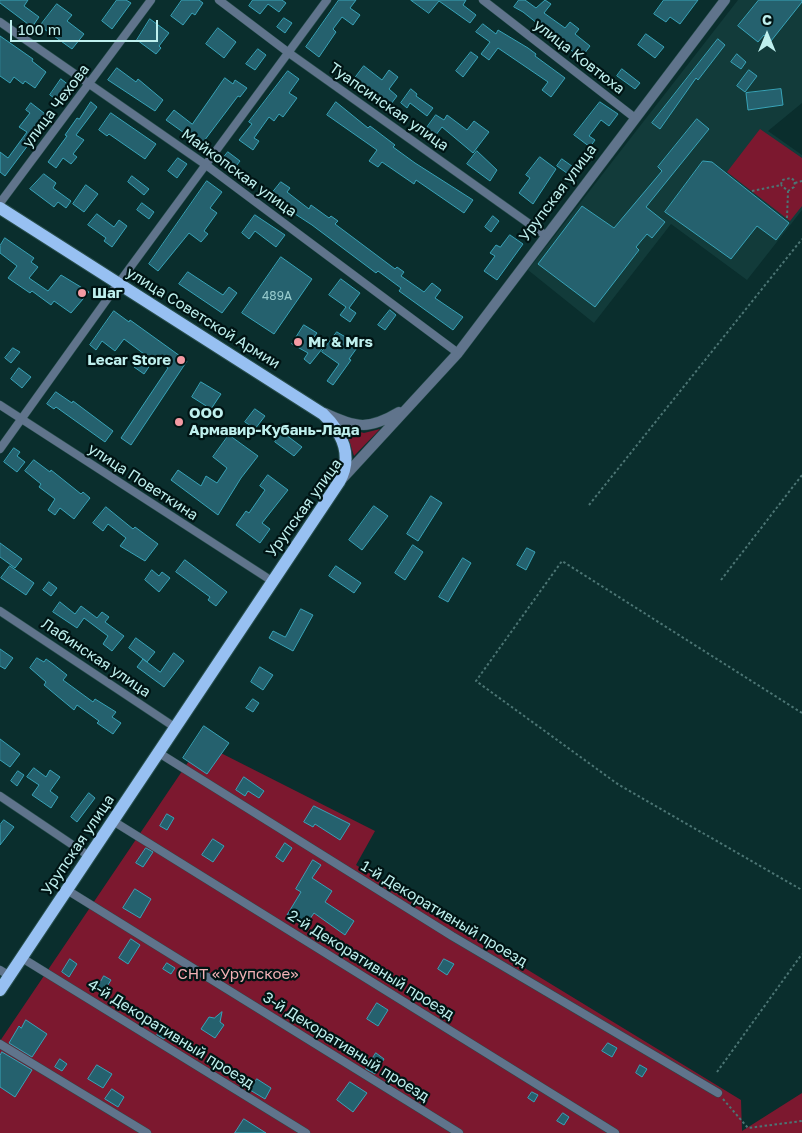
<!DOCTYPE html>
<html>
<head>
<meta charset="utf-8">
<style>
	body { margin:0 }
	#map { position:relative; width:802px; height:1133px; overflow:hidden; background:#0a2e2d; font-family:"Golos Text",sans-serif }
	canvas { display:block }
	.north { position:absolute; left:742px; top:10px; width:50px; height:50px; -webkit-text-stroke:4px #001414; paint-order:stroke; rotate:0deg; font-size:14px; font-weight:700; line-height:20px; text-align:center; color:#bff0ee }
	.north::after { content:''; display:block; margin:auto; width:18px; height:22px; background:#bff0ee; clip-path:polygon(50% 0,100% 100%,50% 72%,0 100%) }
	.scale { position:absolute; left:10px; top:20px; width:148px; height:22px; box-sizing:border-box; border:2px solid #bff0ee; border-top:0; padding-left:6px; font-size:15px; line-height:18px; white-space:nowrap; color:#bff0ee; -webkit-text-stroke:4px #001414; paint-order:stroke }
</style>
</head>
<body>
<div id="map">
<canvas width="802" height="1133"></canvas>
<div class="north">С</div>
<div class="scale">100 m</div>
</div>
<script>
const context = document.querySelector('canvas').getContext('2d');
context.lineJoin = 'round';
function fillPath(path, color) { context.fillStyle = color; context.fill(path, 'evenodd'); }
function trace(path, color, width, dash) { context.strokeStyle = color; context.lineWidth = width; context.lineCap = dash ? 'butt' : 'round'; context.setLineDash(dash || []); context.stroke(path); }
function label(font, color, halo, rows, align = 'center') {
  context.font = font + ' "Golos Text",sans-serif'; context.lineWidth = 4.5; context.setLineDash([]); context.textBaseline = 'middle'; context.strokeStyle = halo; context.fillStyle = color; for (const [text, x, y, turn = 0] of rows) {
    context.save(); context.translate(x, y); context.rotate((+turn || 0) * Math.PI / 180); context.textAlign = isNaN(turn) ? turn : align; if (halo) context.strokeText(text, 0, 0); context.fillText(text, 0, 0); context.restore();
  }
}
fillPath(new Path2D(`
	M738 0H802V103L768 131 802 155V210L747 280 671 224 594 323 528 270Z`), '#123b3a');
fillPath(new Path2D(`
	M760 129 802 158V206L790 221 727 172Z
	M345 428 364 433 380 429 354 456Z
	M201 743 375 831 356 865 741 1100 742 1131 802 1093V1133H0V1041Z`), '#7c182f');
const building = new Path2D(`
	M0 0H28L24 6 39 17 32 27 0 3Z
	M117 0H126L131 3 112 29 102 21Z
	M182 0H199L203 3 195 15 192 13 183 25 171 16Z
	M253 0H282L286 3 279 12 268 4 260 14 249 6Z
	M339 0H356L350 8 360 15 353 25 342 17 333 29 336 32 319 57 306 47Z
	M411 0H466L463 5 476 15 470 23 439 1 429 13Z
	M519 0H525L536 8 545 0 551 4 544 13 565 28 570 22 579 29 575 34 590 46 581 58 523 12 514 7Z
	M664 0H698L680 24 670 17 666 22 654 14Z
	M759 0H802V2L771 41 764 35 758 42 738 26Z
	M57 4 72 15 67 21 84 34 72 49 40 26Z
	M284 18 292 23 285 33 277 27Z
	M150 19 169 33 159 46 161 48 156 54 137 40Z
	M483 24 496 34 498 30 528 48 536 54 535 56 565 78 551 97 542 90 548 82 498 48 489 60 481 54 490 42 476 32Z
	M218 28 236 42 224 58 206 44Z
	M646 34 664 47 655 58 638 45Z
	M0 36 33 59 32 61 46 72 35 88 25 81 23 84 14 77 10 83 0 76Z
	M718 39 725 45 698 80 696 78 660 129 652 123Z
	M258 49 266 55 255 70 246 64Z
	M471 52 478 57 463 77 456 71Z
	M737 54 746 62 741 69 731 62Z
	M364 66 382 80 389 70 398 77 389 89 397 96 388 108 352 82Z
	M117 68 136 82 138 79 163 100 155 111 108 80Z
	M622 69 640 83 635 89 617 76Z
	M749 70 757 76 745 92 737 86Z
	M288 71 299 79 289 93 297 98 283 117 279 114 274 121 269 117 254 138 259 141 253 150 239 140 252 124 249 122Z
	M225 78 233 84 235 80 247 88 240 97 238 96 201 145 166 120 174 110 192 124Z
	M61 79 70 86 58 101 50 95Z
	M411 89 417 94 416 96 433 108 427 116 410 103 407 108 401 103Z
	M781 89 783 105 748 110 746 93Z
	M91 102 97 107 76 135 84 140 73 154 77 157 71 164 63 158 56 168 48 162 67 136 65 135 77 118 79 119Z
	M336 102 368 128 370 126 395 145 393 147 415 163 473 200 464 213 416 180 414 184 382 162 378 167 369 161 377 150 327 115Z
	M600 102 618 114 609 126 601 120 589 136 595 140 590 147 574 135Z
	M31 103 49 117 5 176 0 172V152L8 158 27 132 19 127 30 113 26 110Z
	M111 113 156 144 145 159 109 134 107 136 99 130Z
	M436 115 444 120 447 115 467 130 474 121 489 132 473 153 442 127 432 140 423 133Z
	M697 119 709 129 646 207 665 222 652 238 647 234 636 247 639 250 595 307 538 264 582 206 614 228 662 171 658 167Z
	M477 151 497 170 490 181 467 164Z
	M228 152 240 161 233 170 221 161Z
	M540 157 556 169 533 204 519 193 530 178 526 175Z
	M178 158 187 164 177 178 168 171Z
	M562 159 576 169 571 176 557 166Z
	M703 161 712 162 789 223 776 240 757 226 731 259 665 212Z
	M44 174 56 183 53 188 71 201 66 208 58 202 54 207 30 189Z
	M132 176 149 189 144 195 128 182Z
	M207 181 222 192 210 208 217 213 204 231 208 234 201 242 189 233 158 271 149 264Z
	M281 182 290 188 287 192 309 209 311 205 329 218 331 216 338 221 335 224 395 269 397 267 404 272 401 276 424 292 432 283 441 290 435 298 463 317 453 330 399 291 401 288 378 271 376 273 312 225 269 197Z
	M86 185 98 194 84 212 73 204Z
	M142 203 154 212 149 219 137 210Z
	M97 214 114 227 119 220 127 226 112 247 104 241 106 238 88 225Z
	M255 215 285 235 276 247 255 231 249 239 242 233Z
	M493 216 499 221 491 232 485 227Z
	M510 235 523 244 497 280 484 271 495 256 490 253 496 245 500 247Z
	M5 238 34 258 31 262 38 267 29 278 48 291 61 275 89 292 71 313 54 301 51 305 32 291 30 293 8 278 17 266 0 253V246Z
	M281 257 312 279 274 334 242 313Z
	M188 272 223 295 229 287 237 293 222 313 179 284Z
	M341 279 360 293 349 308 356 313 350 322 340 315 346 307 329 295Z
	M390 310 396 315 385 330 378 325Z
	M114 311 129 322 130 320 187 361 131 445 121 438 168 368 155 358 144 374 134 367 144 354 124 339 115 351 102 341 96 350 90 345Z
	M304 325 317 333 311 341 322 349 310 364 304 359 308 353 292 344Z
	M337 332 359 345 349 359 351 360 333 385 327 381 339 364 322 352Z
	M13 348 20 352 11 363 5 358Z
	M19 368 31 377 22 388 11 379Z
	M201 382 221 394 211 409 192 397Z
	M56 392 72 403 73 401 113 431 105 442 56 407 54 409 47 404Z
	M255 409 265 416 255 429 245 422Z
	M282 432 302 447 294 456 275 442Z
	M229 435 258 456 241 478 218 515 171 480 178 470 201 486 206 476 217 483 227 468 213 457Z
	M14 448 20 452 17 456 25 462 17 472 4 462Z
	M34 460 50 472 51 470 81 494 83 492 90 498 74 519 60 508 55 515 48 510 55 499 39 487 41 484 25 471Z
	M268 475 288 490 262 523 270 529 260 543 236 525 246 511 249 513 265 490 260 486Z
	M431 496 442 503 418 541 407 534Z
	M374 506 388 516 362 550 349 540Z
	M106 507 133 529 135 527 158 544 145 561 120 546 126 538 108 524 103 531 93 523Z
	M0 543 22 559 15 568 0 557Z
	M413 545 423 552 405 580 395 573Z
	M527 548 535 552 526 570 517 565Z
	M463 558 471 563 448 602 439 597Z
	M185 560 227 592 216 606 208 600 210 597 176 572Z
	M10 566 34 583 26 595 1 578Z
	M336 566 361 583 354 593 329 576Z
	M152 570 159 576 162 572 170 578 159 592 145 580Z
	M49 582 57 588 51 596 43 590Z
	M60 602 75 614 81 606 97 618 102 612 109 617 105 622 124 636 112 651 103 644 108 636 84 618 77 628 53 612Z
	M301 609 313 615 293 651 269 638 273 631 285 637Z
	M136 638 155 652 147 662 129 648Z
	M0 649 13 658 5 669 0 666Z
	M174 653 184 661 164 687 137 667 143 659 160 672Z
	M37 658 44 662 46 659 53 664 67 675 63 680 93 702 95 699 116 712 112 717 121 723 113 734 97 723 99 721 77 705 74 710 44 685 46 682 30 668Z
	M260 667 273 675 263 690 251 682Z
	M253 699 259 703 253 712 246 708Z
	M204 726 229 743 207 774 183 758Z
	M0 739 20 754 10 767 0 760Z
	M34 768 46 777 50 770 60 777 50 791 58 797 51 808 32 795 39 785 27 777Z
	M18 771 24 775 17 786 11 781Z
	M244 777 264 791 259 798 248 791 245 796 236 790Z
	M89 793 95 798 77 822 71 817Z
	M314 806 350 824 340 840 315 824 313 827 304 822Z
	M167 814 174 818 167 830 160 826Z
	M4 820 14 827 0 845V825Z
	M213 839 224 846 213 862 202 855Z
	M285 843 292 848 283 862 276 857Z
	M146 848 153 852 143 867 136 863Z
	M313 860 321 865 312 878 332 891 325 902 354 921 345 935 314 913 305 926 287 915 301 892 296 889Z
	M135 889 151 899 140 918 123 908Z
	M131 939 140 945 128 964 119 958Z
	M70 959 77 964 69 977 62 972Z
	M444 959 454 964 447 975 438 969Z
	M167 963 175 968 171 974 163 969Z
	M104 976 111 980 103 993 97 989Z
	M377 1003 388 1010 378 1026 367 1019Z
	M222 1012 220 1022 224 1025 215 1038 201 1029 209 1017 214 1018Z
	M26 1020 47 1034 32 1057 9 1043 19 1026 21 1028Z
	M163 1026 169 1030 164 1039 157 1035Z
	M608 1043 617 1048 612 1057 602 1051Z
	M2 1052 32 1070 15 1097 0 1087V1056Z
	M376 1053 384 1059 375 1074 366 1069Z
	M60 1059 67 1064 62 1071 55 1067Z
	M97 1065 112 1074 103 1088 88 1079Z
	M640 1065 647 1069 642 1077 636 1073Z
	M257 1079 271 1088 265 1099 250 1090Z
	M350 1082 367 1093 353 1112 337 1100Z
	M112 1089 124 1097 118 1107 105 1099Z
	M532 1092 538 1095 534 1102 528 1098Z
	M563 1113 569 1117 564 1125 557 1121Z
	M244 1119 266 1133H235Z`);
fillPath(building, '#25616e');
trace(building, '#38a3b8', 1);
const minor = new Path2D(`
	M219 0 289 53 545 235
	M483 0 635 118
	M0 22 206 165 458 353
	M0 203 151 0
	M0 405 272 581
	M0 449 118 284 327 0
	M0 611 176 728
	M159 753 452 936 718 1093
	M0 796 89 856
	M113 821 615 1133
	M67 890 459 1133
	M22 958 306 1133
	M0 970 10 976
	M0 1044 147 1133`);
const tertiary = new Path2D(`
	M325 413C356 428 369 430 399 412
	M342 479 458 353 725 0`);
const primary = new Path2D(`
	M0 208 323 414C343 433 353 457 339 482L0 990`);
trace(minor, '#274d4c', 9);
trace(tertiary, '#274d4c', 11);
trace(primary, '#274d4c', 14);
trace(new Path2D(`
	M795 183 802 181
	M752 191 781 185 782 180 791 178 795 181 794 187 788 191 781 185
	M787 218 788 191
	M589 505 802 239
	M721 580 802 475
	M802 713 562 561 476 681 619 785 802 890
	M717 1072 802 954
	M723 1099 748 1128 802 1121`), '#4c7574', 2, [2.5, 2.5]);
trace(minor, '#60748c', 8);
trace(tertiary, '#60748c', 10);
trace(primary, '#97c0f2', 12);
for (const [x, y, r, color] of [
	[82,293,5,"#f49aa3"],
	[298,342,5,"#f49aa3"],
	[181,360,5,"#f49aa3"],
	[179,422,5,"#f49aa3"]
]) { const dot = new Path2D(); dot.arc(x, y, r, 0, 2 * Math.PI); context.fillStyle = color; context.fill(dot); trace(dot, '#001414', 2); }
label('12px', '#98ccce', null, [
	["489А",277,296]
]);
label('15px', '#bff0ee', '#001414', [
	["улица Ковтюха",579,57,38],
	["улица Чехова",56,106,-53],
	["Туапсинская улица",389,107,35],
	["Майкопская улица",239,173,36],
	["Урупская улица",558,193,-53],
	["улица Советской Армии",203,318,32],
	["улица Поветкина",143,482,33],
	["Урупская улица",304,508,-54],
	["Лабинская улица",96,658,34],
	["Урупская улица",78,845,-56],
	["1-й Декоративный проезд",444,914,31],
	["2-й Декоративный проезд",371,965,32],
	["4-й Декоративный проезд",171,1034,32],
	["3-й Декоративный проезд",346,1047,32]
]);
label('bold 15px', '#bff0ee', '#001414', [
	["Шаг",92,293],
	["Mr & Mrs",308,342],
	["Lecar Store",171,360,"right"],
	["ООО",189,413],
	["Армавир-Кубань-Лада",189,430]
], 'left');
label('15px', '#f2b1b6', '#001414', [
	["СНТ «Урупское»",238,974]
]);
</script>
</body>
</html>
